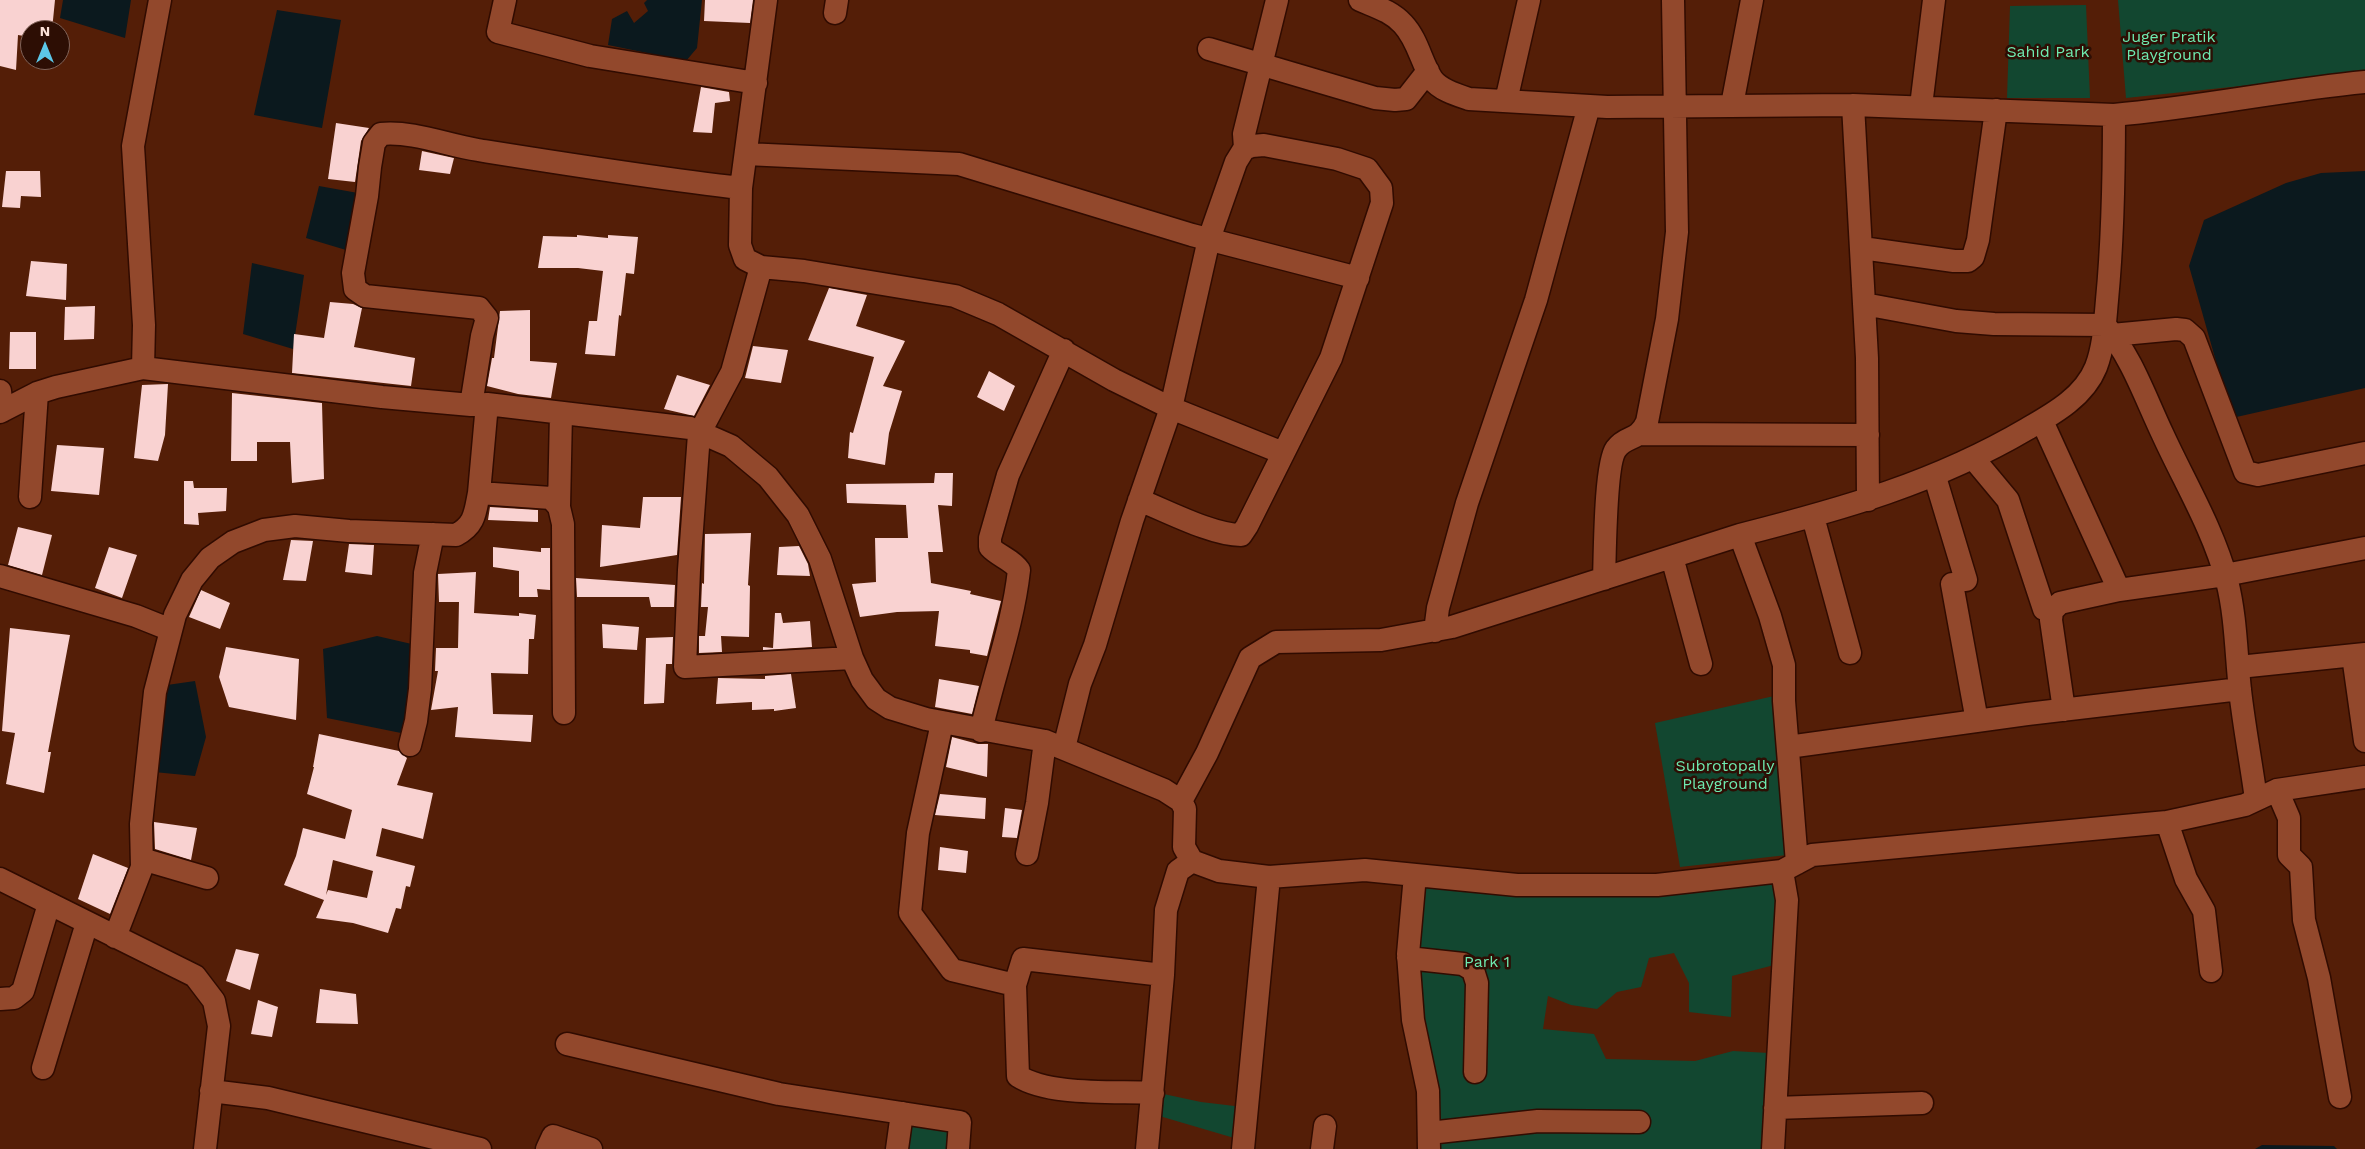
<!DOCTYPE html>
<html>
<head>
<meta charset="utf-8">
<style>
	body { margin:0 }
	#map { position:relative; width:2365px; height:1149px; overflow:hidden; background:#541e07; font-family:"Work Sans",sans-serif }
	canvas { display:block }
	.north { position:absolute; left:20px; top:20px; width:50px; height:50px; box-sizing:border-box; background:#2d0e04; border:1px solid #806359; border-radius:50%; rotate:0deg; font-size:14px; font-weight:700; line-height:20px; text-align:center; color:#fde2d8 }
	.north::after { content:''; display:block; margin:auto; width:18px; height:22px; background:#5cc7e8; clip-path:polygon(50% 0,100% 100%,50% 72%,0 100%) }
</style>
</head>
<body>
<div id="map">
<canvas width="2365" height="1149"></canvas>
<div class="north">N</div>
</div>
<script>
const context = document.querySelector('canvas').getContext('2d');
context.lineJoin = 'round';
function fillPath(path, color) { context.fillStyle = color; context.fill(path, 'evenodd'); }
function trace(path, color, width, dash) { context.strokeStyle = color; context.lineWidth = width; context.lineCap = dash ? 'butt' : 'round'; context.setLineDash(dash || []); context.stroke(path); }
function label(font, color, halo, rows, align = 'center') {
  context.font = font + ' "Work Sans",sans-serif'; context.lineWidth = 5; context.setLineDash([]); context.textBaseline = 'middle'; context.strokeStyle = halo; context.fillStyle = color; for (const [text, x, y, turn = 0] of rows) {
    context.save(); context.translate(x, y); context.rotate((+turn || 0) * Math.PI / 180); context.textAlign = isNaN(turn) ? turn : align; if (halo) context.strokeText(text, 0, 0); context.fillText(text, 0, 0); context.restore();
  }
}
fillPath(new Path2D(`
	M2118 0H2365V73L2126 98Z
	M2086 5 2090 98H2007L2010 6Z
	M1774 696 1796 854 1680 867 1655 723Z
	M1776 877 1778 964 1732 976 1731 1017 1689 1012V983L1674 953 1649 958 1641 987 1617 992 1597 1009 1571 1005 1548 996 1543 1029 1594 1034 1606 1059 1695 1061 1733 1051 1769 1053 1764 1149H1437L1422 1020 1415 940 1421 885Z
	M1159 1093 1201 1102 1243 1107 1241 1140 1156 1115Z
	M902 1113 960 1122 958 1149H899Z`), '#124730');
fillPath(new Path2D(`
	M63 0H131L125 38 60 18Z
	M647 0H702L697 48 686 61 608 45 612 19 627 11 634 23 648 11 644 3Z
	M277 10 341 20 322 128 254 115Z
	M2365 171V388L2232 418 2189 266 2204 220 2286 183 2321 173Z
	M319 186 358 193 346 250 306 238Z
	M252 263 304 275 293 349 243 334Z
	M377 636 416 645 406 734 327 718 323 649Z
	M195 681 206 737 195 776 154 772 160 686Z
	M2262 1145 2334 1146 2337 1149H2255Z`), '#0b191e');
fillPath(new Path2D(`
	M0 0H55L52 30H30V37L18 35 16 70 0 66Z
	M705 0H753L750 23 704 21Z
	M701 87 729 92 730 101 715 103 712 133 693 132Z
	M336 123 369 128 361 141 355 182 328 179Z
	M422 151 454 158 450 174 419 170Z
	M6 171H40L41 197 21 196 20 208 2 207Z
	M577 235 608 238V235L638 237 634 274 626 273 621 316 619 315 615 356 585 354 589 321H597L603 271 578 268H538L543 236 577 237Z
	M31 261 67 264 66 300 26 296Z
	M829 288 867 295 856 326 905 341 883 386 902 391 889 433 885 465 848 458 850 432 853 433 874 357 808 340Z
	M330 302 353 304 362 308 354 347 415 358 411 386 292 373 294 334 324 338Z
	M95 306 94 339 64 340 65 307Z
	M530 310V361L557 363 551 398 518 394 487 386 492 358H494L500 311Z
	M10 332H36V369H9Z
	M753 346 788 350 781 383 745 378Z
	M989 371 1015 386 1004 411 977 397Z
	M677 375 710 385 694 416 664 409Z
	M168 384 165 435 158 461 134 458 142 385Z
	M232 393 322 403 324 479 292 483 290 442H257V461H231Z
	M57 445 104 448 99 495 51 491Z
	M935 473H953L952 506 938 505 943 552H928L931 583 971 591 970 594 1001 601 987 656 970 653V650L935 646 939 611 897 612 860 617 852 584 876 582 875 538H908L906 505 847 503 846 484 934 483Z
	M184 481H193L194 488H227L226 511 198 513 199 525 184 524Z
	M643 497H681L677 555 600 567 602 525 640 528Z
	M490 507 538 510V522L488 520Z
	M18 527 52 535 42 575 8 565Z
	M751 533 748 585 750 586 749 637 721 636 722 652 699 653V636H705L708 607H701L702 583 704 584 705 534Z
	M291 540 313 541 306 581 283 580Z
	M349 544 374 545 372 575 345 572Z
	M799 546 808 564 810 576 777 575 779 547Z
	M109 547 137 555 122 598 95 588Z
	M493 547 541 552V548H550V590L537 589 538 597H519V571L493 567Z
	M476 572 474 613 519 616V613L536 615 534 639H529L528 674 491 673 493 714 533 715 531 742 455 737 458 707 431 710 438 671H435L436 648H458L459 602H439L438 574Z
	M576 578 675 585 674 607H651L649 597H577Z
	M201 590 230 603 220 629 189 617Z
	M775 613H781L783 623 810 621 812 647 763 650V647L773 648Z
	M602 624 639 627 637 650 603 648Z
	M10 628 70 635 48 752H51L44 793 6 784 15 733 2 731Z
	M673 637 672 664H666L664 703 644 704 646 638Z
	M226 647 299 659 296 720 229 707 219 677Z
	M791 674 796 708 774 711V709L752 710V702L716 704 718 678 765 679V676Z
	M939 679 979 686 972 714 935 707Z
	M319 734 399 751 407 758 397 785 433 793 423 839 382 828 376 856 415 866 410 887 406 886 401 909 396 908 388 933 353 923 316 918 324 900 284 885 296 856 303 828 345 839 352 810 307 794 314 767H313ZM333 860 373 871 367 898 328 890 326 895Z
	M952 737 978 744H988L987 777 946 767Z
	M940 794 986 798 985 819 935 815Z
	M1005 808 1022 810 1017 838 1002 837Z
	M154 822 197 828 191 860 155 849Z
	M940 847 968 851 966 873 938 870Z
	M93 854 128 868 110 914 78 899Z
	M236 949 259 954 250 990 226 981Z
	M320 989 356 994 358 1024 316 1023Z
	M258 1000 278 1007 272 1037 251 1034Z`), '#f9d2d1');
const minor = new Path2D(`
	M505 0 498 32 590 56 756 83
	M766 0 741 188 740 245 745 259 761 267 804 271 955 296 998 314 1114 380 1171 408 1283 453
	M1360 0C1376 7 1391 11 1403 24 1418 40 1421 62 1432 79 1440 90 1457 95 1469 99L1607 107 1853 105 2114 115C2198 108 2281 90 2365 82
	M835 13 837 0
	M1209 49 1375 98 1395 100 1406 99 1428 71
	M1506 101 1529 0
	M1732 105 1752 0
	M1853 105 1867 358 1868 500
	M1921 106 1934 0
	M1244 149 1245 148 1244 134 1277 0
	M746 154 959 164 1192 235 1358 278
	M1862 248 1954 261H1968L1973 257 1978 240 1996 110
	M761 267 732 372 699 434 689 570 685 667 852 658
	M1864 304 1956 321 1994 324 2105 325C2133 360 2144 395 2163 435 2185 483 2213 529 2227 581 2236 617 2236 653 2240 690 2244 726 2251 762 2256 799
	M2112 335 2176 329 2185 330 2194 338 2245 472 2258 475 2365 453
	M143 368 144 325 133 146 160 0
	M0 391 2 411
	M471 405 482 336 487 318 479 308 365 296 355 289 353 273 367 196 370 167 374 143 381 134C414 131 446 145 478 150 566 164 653 178 741 188
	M0 412 37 393 56 387 143 368 382 397 471 405 487 404 690 428 731 446 768 477 798 515 820 559 852 658 862 680 876 699 890 708 926 719 1045 741 1164 790 1181 801 1185 809 1184 847 1192 861 1219 871 1269 877 1365 870 1517 885H1657L1782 871 1812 855 2167 822 2245 805 2277 790 2365 777
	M2042 421 2119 590
	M1641 434 1868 435
	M1973 458 2008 500 2044 609
	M1935 477 1966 580
	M479 493 487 404
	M30 497 37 393
	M559 507 561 413
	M1813 517 1850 653
	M1740 535C1842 509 1935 483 2027 429 2053 414 2084 397 2096 367 2104 346 2105 322 2107 300 2113 238 2114 177 2114 115
	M1672 557 1701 664
	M0 576 136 616 171 630
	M1604 579C1605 555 1605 464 1616 449 1627 434 1637 443 1647 422L1667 319 1677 232 1673 0
	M1952 584 1977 721
	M1435 631 1438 608 1467 503 1536 300 1589 106
	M2353 656 2365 741
	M2239 667 2365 654
	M2064 710 2051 620 2052 611 2060 603 2073 600 2119 590 2225 575 2365 548
	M942 723 918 833 910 913 952 970 1015 985 1023 959 1163 975
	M981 731C993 678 1013 625 1019 570 1013 560 998 556 990 547V538L1008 475 1064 350
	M410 745 416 721 420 689 425 573 433 534
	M1788 747 2027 714 2240 689
	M1064 748 1080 684 1095 645 1132 521 1171 408 1209 239 1236 162 1244 149 1252 146 1264 145 1337 159 1367 169 1381 188 1382 203 1331 358 1247 526 1241 535C1212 535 1167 511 1139 500
	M2277 790 2289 818V855L2301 867 2304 920 2319 978 2340 1097
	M1181 801 1207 753 1250 658 1276 642 1381 640 1452 627 1740 535 1770 616 1784 665V701L1797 863
	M2167 822 2186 879 2204 911 2211 971
	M1027 854 1037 803 1045 741
	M142 859 207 878
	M1415 875 1408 954 1413 1020 1428 1091 1429 1149
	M0 879 195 976 214 1001 219 1026 205 1149
	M115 937 142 867 141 824 155 692 175 615 192 580 210 558 233 542 264 530 295 526 349 531 456 535C475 525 475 513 479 493L551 498 559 507 563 524 564 713
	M1408 958 1463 964 1473 970 1477 983 1475 1072
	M1015 985 1018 1076C1049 1096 1115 1091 1153 1093
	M0 999 14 998 23 991 49 904
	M567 1044 779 1094 960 1122 958 1149
	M43 1068 87 923
	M211 1091 268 1098 480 1149
	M1775 1108 1922 1103
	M1429 1133 1538 1121 1639 1122
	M547 1149 553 1136 591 1149
	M897 1149 902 1113
	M1147 1149 1163 975 1166 910 1178 871 1192 861
	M1243 1149 1269 877
	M1322 1149 1325 1126
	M1773 1149 1787 900 1782 871`);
trace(minor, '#300b00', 25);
trace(minor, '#92482c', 22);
label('16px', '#6eeab0', '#2d0e04', [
	["Juger Pratik",2169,37],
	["Playground",2169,55],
	["Sahid Park",2048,52],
	["Subrotopally",1725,766],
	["Playground",1725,784],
	["Park 1",1487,962]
]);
</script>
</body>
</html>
